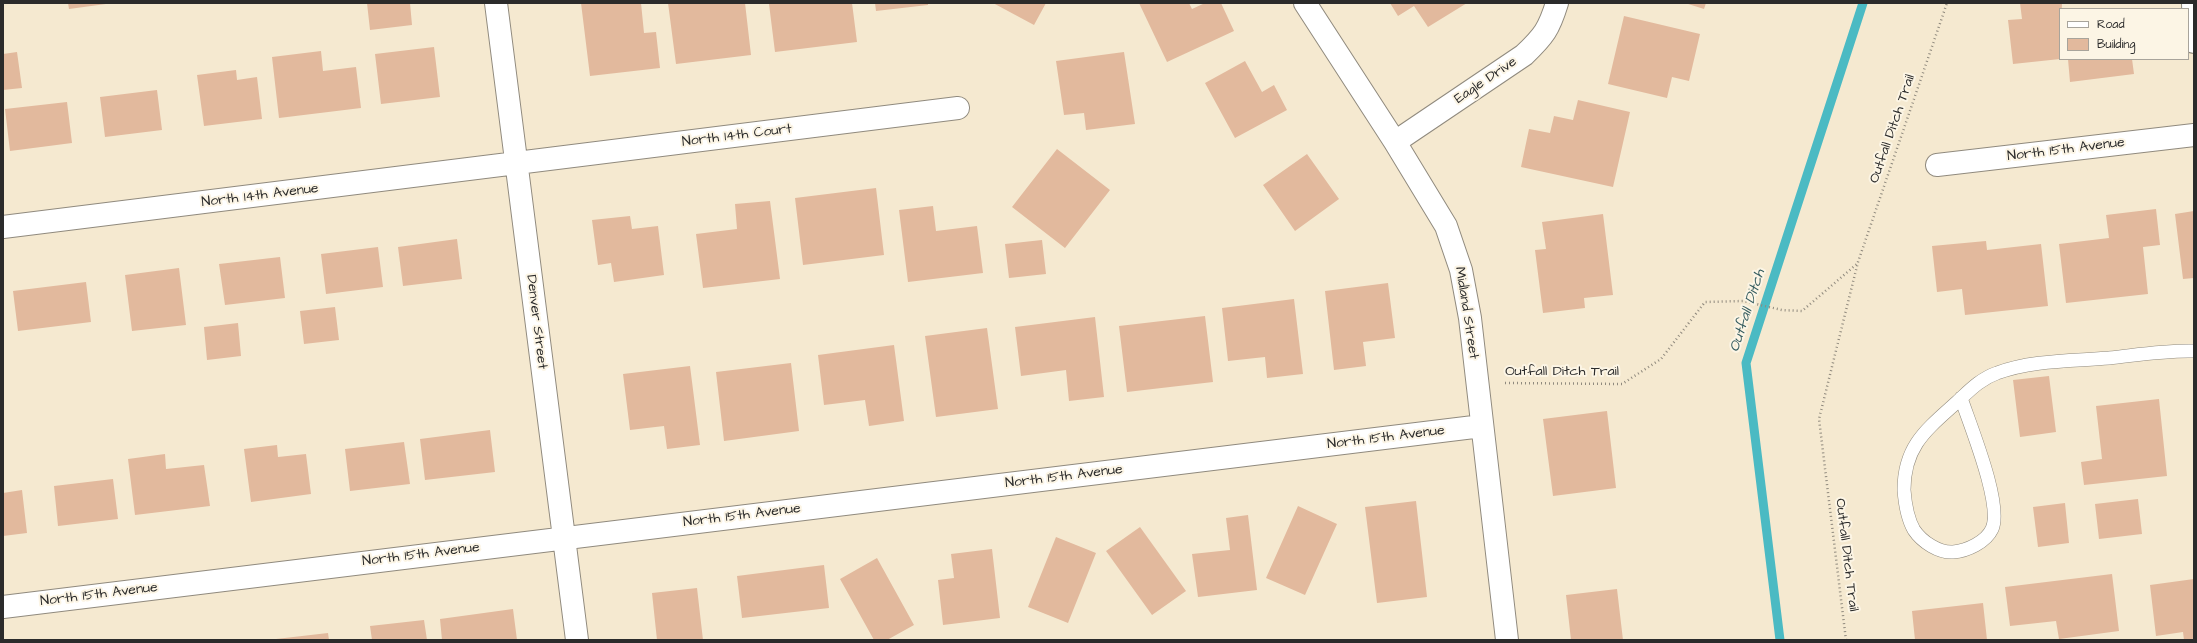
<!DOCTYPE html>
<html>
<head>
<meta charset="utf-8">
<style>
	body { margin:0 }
	#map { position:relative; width:2197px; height:643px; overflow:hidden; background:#f5e9d0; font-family:"Architects Daughter",sans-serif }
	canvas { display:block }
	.frame { position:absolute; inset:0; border:4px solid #2b2b2b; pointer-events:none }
	.legend { position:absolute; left:2059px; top:8px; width:130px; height:52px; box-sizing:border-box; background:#fcf5e5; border:1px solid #a8a49b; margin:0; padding:5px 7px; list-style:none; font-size:12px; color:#2b2b2b }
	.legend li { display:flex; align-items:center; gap:8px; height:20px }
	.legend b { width:20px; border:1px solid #a8a49b }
</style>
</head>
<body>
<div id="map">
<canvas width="2197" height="643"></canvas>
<div class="frame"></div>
<ul class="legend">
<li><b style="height:5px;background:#fff"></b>Road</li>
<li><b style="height:11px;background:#e2b99d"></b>Building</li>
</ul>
</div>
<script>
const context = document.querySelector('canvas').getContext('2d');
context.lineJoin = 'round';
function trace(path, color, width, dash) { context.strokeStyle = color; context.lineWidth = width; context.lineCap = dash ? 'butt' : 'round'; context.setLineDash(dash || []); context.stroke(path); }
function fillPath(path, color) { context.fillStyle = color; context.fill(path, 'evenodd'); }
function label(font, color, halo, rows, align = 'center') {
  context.font = font + ' "Architects Daughter",sans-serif'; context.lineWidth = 4; context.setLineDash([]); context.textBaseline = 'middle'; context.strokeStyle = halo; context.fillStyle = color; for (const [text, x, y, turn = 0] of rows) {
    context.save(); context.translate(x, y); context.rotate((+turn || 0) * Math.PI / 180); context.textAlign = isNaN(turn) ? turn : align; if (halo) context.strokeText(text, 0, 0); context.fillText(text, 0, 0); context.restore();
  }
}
trace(new Path2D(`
	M1780 640 1746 363 1863 3`), '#4bbac3', 9);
fillPath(new Path2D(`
	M68 3H106V4L69 9Z
	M367 3H410L412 25 370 30Z
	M581 3H641L644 33 656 32 660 68 590 76Z
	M668 3H745L751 55 676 64Z
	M852 3 857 42 775 52 769 4Z
	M875 3H928V5L876 11Z
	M993 3H1046L1034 25Z
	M1139 3H1189L1192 9 1205 3H1221L1234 31 1167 62Z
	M1390 3H1467L1428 27 1414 6 1398 16Z
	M1685 3H1706L1704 9Z
	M2020 3H2062L2060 59 2013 64 2008 20 2022 19Z
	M1624 16 1700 34 1689 81 1672 77 1667 98 1608 84Z
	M434 47 440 97 381 104 375 54Z
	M321 51 323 71 356 67 361 108 279 118 272 57Z
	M17 52 22 88 3 90V54Z
	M1124 52 1135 124 1086 130 1084 113 1064 115 1056 61Z
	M2068 59H2132L2134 74 2070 82Z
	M1245 61 1262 92 1274 85 1287 110 1235 138 1205 83Z
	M236 70 237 80 257 77 262 119 204 126 197 75Z
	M157 90 162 130 105 137 100 97Z
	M1578 100 1630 112 1613 187 1521 167 1529 129 1550 133 1554 116 1573 120Z
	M67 102 72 143 10 151 5 109Z
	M1057 149 1110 190 1065 248 1012 207Z
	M1307 154 1339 199 1295 231 1263 185Z
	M876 188 884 255 803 265 795 198Z
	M770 201 780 279 703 288 696 234 737 229 735 204Z
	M933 206 936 231 977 226 983 273 908 282 899 210Z
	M2156 209 2160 245 2143 247 2148 294 2066 303 2059 244 2109 238 2106 215Z
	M2194 211V278L2183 279 2175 214Z
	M1603 214 1613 295 1584 298 1585 308 1543 313 1535 250 1546 249 1542 222Z
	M630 216 632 229 658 226 664 275 614 282 611 263 598 265 592 220Z
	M457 239 462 279 403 286 398 247Z
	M1042 240 1046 274 1009 278 1005 244Z
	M1986 241 1987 250 2041 244 2048 306 1965 315 1962 289 1937 292 1932 246Z
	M378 247 383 287 326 294 321 254Z
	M280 257 285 298 225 305 219 264Z
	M179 268 186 325 132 331 125 275Z
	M86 282 91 322 18 331 13 291Z
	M1388 283 1395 338 1363 342 1366 366 1334 370 1325 291Z
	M1294 299 1303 374 1267 378 1265 357 1228 361 1222 308Z
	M335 307 339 340 304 344 300 311Z
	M1205 316 1213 382 1127 392 1119 326Z
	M1095 317 1104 397 1069 401 1066 370 1021 376 1015 327Z
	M238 323 241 356 207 360 204 327Z
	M987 328 998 409 936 417 925 336Z
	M894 345 904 421 869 426 865 400 824 405 818 355Z
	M791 363 799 431 724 441 716 372Z
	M690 366 700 445 667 449 664 426 630 430 623 374Z
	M2049 376 2056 432 2020 437 2013 380Z
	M2159 399 2167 476 2084 485 2081 462 2102 459 2096 406Z
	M1607 411 1616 488 1553 496 1543 419Z
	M490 430 495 472 425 480 420 439Z
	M404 442 410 484 350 491 345 449Z
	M277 445 278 457 306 454 311 494 251 502 244 449Z
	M165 454 166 469 204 465 210 506 135 515 128 459Z
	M113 479 118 519 58 526 54 486Z
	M22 490 27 533 3 536V493Z
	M2138 499 2142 534 2099 539 2095 504Z
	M1416 501 1427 597 1377 603 1365 507Z
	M2065 503 2069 543 2038 547 2033 507Z
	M1298 506 1337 524 1305 595 1266 578Z
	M1248 515 1257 590 1198 597 1192 554 1230 550 1226 518Z
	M1140 527 1186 591 1152 615 1106 551Z
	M1056 537 1096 553 1068 623 1028 607Z
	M992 549 1000 618 943 625 938 580 954 578 951 554Z
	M877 558 914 625 887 640H874L840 579Z
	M824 565 829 608 742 618 737 576Z
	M2112 574 2119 631 2059 639 2056 621 2010 626 2005 587Z
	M2194 579V640H2184L2183 632 2156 636 2150 585Z
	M697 588 703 640H657L652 593Z
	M1617 589 1623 640H1571L1566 595Z
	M1983 603 1987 640H1915L1912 611Z
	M513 609 517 640H442L440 619Z
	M424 620 427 640H372L370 626Z
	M328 633 329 640H276V639Z`), '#e2b99d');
const service = new Path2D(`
	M1961 398C1970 425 2003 505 1992 529 1986 542 1967 551 1953 552 1939 553 1922 542 1914 530 1907 518 1905 503 1904 490 1904 446 1926 430 1957 402 1969 391 1980 379 1997 373 2031 360 2073 361 2109 358 2137 355 2166 350 2194 351`);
const minor = new Path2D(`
	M496 3 577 640
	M1305 3 1395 142 1446 226 1461 270 1470 318 1507 640
	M2193 3 2194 42
	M1395 142 1524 55C1544 36 1549 29 1557 3
	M1937 165 2194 135
	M3 227 958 108
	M3 607 1482 426`);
trace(service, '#908a7e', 14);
trace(minor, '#908a7e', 24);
trace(new Path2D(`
	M1505 383 1622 384 1661 359 1705 302 1743 301 1782 310 1802 311 1858 263
	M1846 640 1819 419 1858 262 1947 3`), '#908a7e', 2.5, [1, 3]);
trace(service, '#fff', 13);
trace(minor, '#fff', 22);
label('14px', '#2b2b2b', '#fcf5e5', [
	["Eagle Drive",1486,81,-34],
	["Outfall Ditch Trail",1893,129,-71],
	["North 14th Court",737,136,-7],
	["North 15th Avenue",2066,150,-7],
	["North 14th Avenue",260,196,-7],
	["Midland Street",1466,313,81],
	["Denver Street",536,322,83],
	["Outfall Ditch Trail",1562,372],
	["North 15th Avenue",1386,438,-7],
	["North 15th Avenue",1064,477,-7],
	["North 15th Avenue",742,516,-7],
	["North 15th Avenue",421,555,-7],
	["Outfall Ditch Trail",1846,555,83],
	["North 15th Avenue",99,595,-7]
]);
label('italic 15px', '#365d60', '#fcf5e5', [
	["Outfall Ditch",1748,311,-72]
]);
</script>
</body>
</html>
